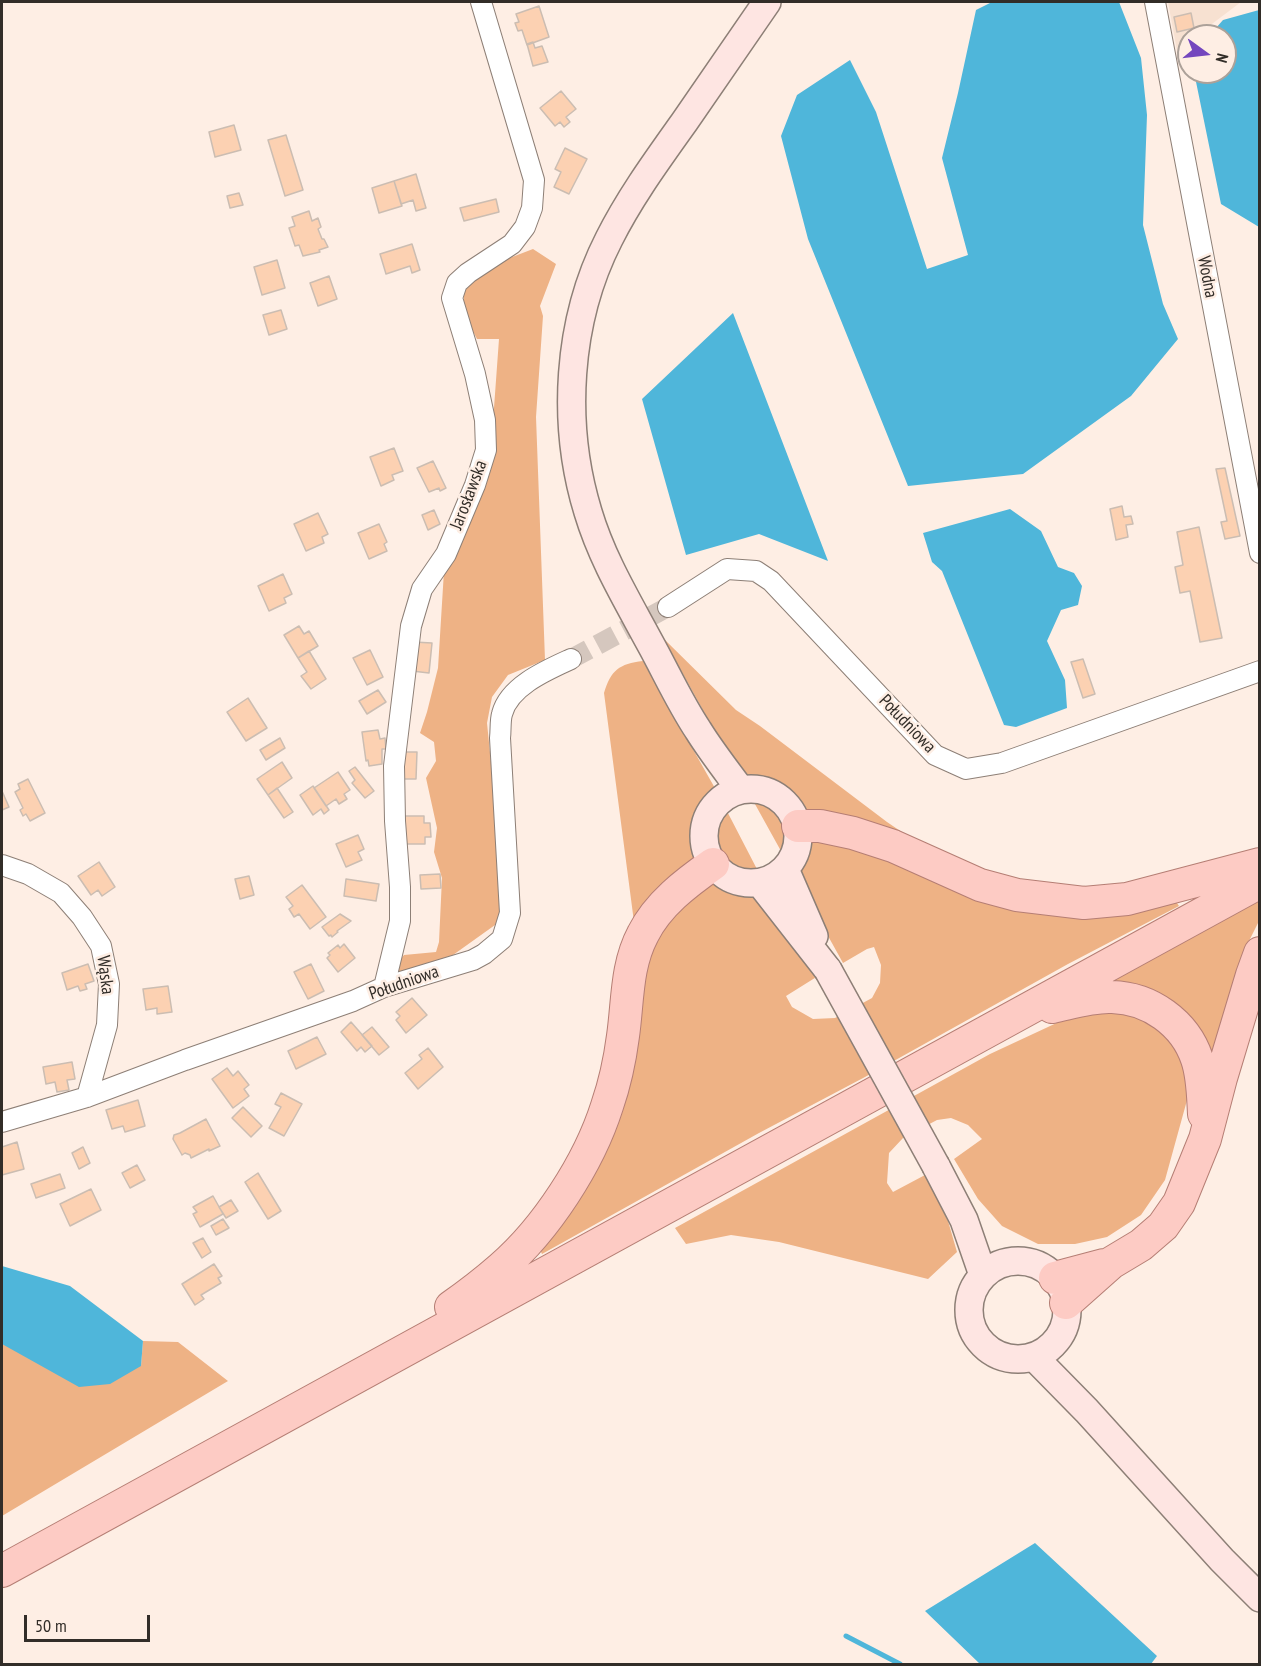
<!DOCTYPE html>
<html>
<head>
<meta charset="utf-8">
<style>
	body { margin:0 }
	#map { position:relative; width:1261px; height:1666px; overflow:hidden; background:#feeee4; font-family:"PT Sans Narrow",sans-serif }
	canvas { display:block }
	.frame { position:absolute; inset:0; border:3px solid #322d28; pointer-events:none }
	.north { position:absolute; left:1177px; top:24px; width:60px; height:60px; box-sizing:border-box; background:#feeee4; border:2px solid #aca199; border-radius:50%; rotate:105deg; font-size:16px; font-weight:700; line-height:24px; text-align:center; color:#322d28 }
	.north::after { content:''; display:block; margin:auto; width:21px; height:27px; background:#7446be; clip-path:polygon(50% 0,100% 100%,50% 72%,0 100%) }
	.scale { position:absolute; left:24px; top:1615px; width:126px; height:27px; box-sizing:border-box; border:3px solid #322d28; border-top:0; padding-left:8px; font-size:18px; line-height:21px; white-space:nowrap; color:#322d28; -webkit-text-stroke:4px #feeee4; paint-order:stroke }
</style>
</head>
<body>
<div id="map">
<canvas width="1261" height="1666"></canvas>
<div class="frame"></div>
<div class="north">N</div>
<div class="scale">50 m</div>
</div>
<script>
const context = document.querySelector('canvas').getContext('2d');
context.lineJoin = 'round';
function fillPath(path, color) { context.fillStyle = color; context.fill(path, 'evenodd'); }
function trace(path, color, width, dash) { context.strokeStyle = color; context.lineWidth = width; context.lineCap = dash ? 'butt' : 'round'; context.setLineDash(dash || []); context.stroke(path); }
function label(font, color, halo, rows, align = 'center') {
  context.font = font + ' "PT Sans Narrow",sans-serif'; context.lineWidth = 5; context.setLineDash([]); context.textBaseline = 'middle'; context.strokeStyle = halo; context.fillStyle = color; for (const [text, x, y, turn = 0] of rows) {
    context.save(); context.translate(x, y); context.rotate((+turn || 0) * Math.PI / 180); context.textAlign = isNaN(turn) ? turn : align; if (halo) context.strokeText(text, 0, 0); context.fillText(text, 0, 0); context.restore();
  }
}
fillPath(new Path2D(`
	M1168 2H1241L1196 36H1189V42L1177 51Z`), '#f7e1d1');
fillPath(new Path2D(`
	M533 249 556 264 540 306 543 316 536 417 545 660 508 675 492 697 487 723 503 880 502 920 453 955 397 974V963L404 955 436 952 439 942 442 878 434 852 437 828 426 778 436 761 434 742 420 733 427 712 438 668 444 571 491 449 499 339H477L464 314V282L507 259Z
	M663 638 736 710 760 726 887 822 930 851 996 880 1173 897 1179 906 1068 964 865 1077 759 1133 542 1254 538 1246 591 1172 634 922 604 693C611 670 619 664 643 661L716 790 774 902 818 976 786 996 792 1007 813 1019 835 1018 872 998 880 983 881 965 874 947 867 949 843 963Z
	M1259 900V921L1246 947 1212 1066 1109 983Z
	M1106 1009 1133 1011 1168 1034 1181 1059 1189 1093 1165 1180 1141 1215 1107 1237 1075 1244H1038L1002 1226 978 1199 954 1159 982 1139 968 1125 951 1118 937 1120 903 1138 889 1153 887 1183 893 1192 925 1175 948 1221 957 1252 928 1279 779 1242 731 1235 686 1244 675 1228 990 1054 1063 1020Z
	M143 1341 178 1342 228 1381 2 1516V1344L141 1366Z`), '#eeb285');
fillPath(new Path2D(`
	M992 2H1119L1141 58 1147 115 1143 225 1163 304 1178 339 1131 396 1023 474 908 486 808 239 781 136 797 95 850 60 876 112 927 269 968 255 942 158 958 93 976 10Z
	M1259 10H1260L1259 227 1221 204 1194 72H1225V36H1209L1223 20Z
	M733 313 828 561 759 534 686 555 642 399Z
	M1010 509 1041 531 1058 567 1074 573 1082 586 1078 605 1061 610 1047 641 1065 680 1067 708 1016 727 1004 725 942 571 932 562 923 533Z
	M2 1266 70 1286 143 1341 141 1366 110 1384 79 1387 2 1344Z
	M1035 1543 1157 1656 1151 1664H980L925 1611Z`), '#4fb6da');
trace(new Path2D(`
	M846 1636 900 1664`), '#4fb6da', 5);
const building = new Path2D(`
	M539 6 549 37 527 45 522 30 518 31 515 23 519 22 516 14Z
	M1191 13 1194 28 1177 32 1174 17Z
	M533 42 535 48 542 46 548 62 533 66 527 44Z
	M561 91 576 109 566 117 570 122 564 127 560 122 555 126 540 108Z
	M234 125 241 150 215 157 209 132Z
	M286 135 303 190 285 196 268 140Z
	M565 148 587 159 569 194 554 187 561 172 555 169Z
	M416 174 426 208 416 211 413 200 401 204 394 181Z
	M394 181 402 206 379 213 372 188Z
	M239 193 243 205 230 208 227 196Z
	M496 199 499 212 464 221 460 208Z
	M309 211 312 221 318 218 321 227 318 229 322 239H324L328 247 319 250 320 252 303 256 299 245 295 246 289 228 295 226 292 217Z
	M412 244 420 270 412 273 410 266 386 274 380 254Z
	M277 260 285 288 262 295 254 267Z
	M329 276 337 299 318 306 310 283Z
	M281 310 287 329 269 335 263 315Z
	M394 448 403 471 392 475 394 480 381 486 370 457Z
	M433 461 446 488 440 491 439 488 429 492 417 468Z
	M1225 468 1240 536 1225 539 1221 522 1227 521 1216 469Z
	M1122 506 1124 517 1131 516 1133 524 1126 525 1128 537 1116 540 1110 509Z
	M434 510 440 524 428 530 422 515Z
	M318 513 328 534 322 537 324 543 306 551 294 524Z
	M379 524 387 542 384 544 387 551 369 559 358 533Z
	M1199 527 1222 638 1200 642 1190 591 1180 593 1175 567 1183 565 1177 532Z
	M283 574 292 594 284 598 286 603 269 611 258 586Z
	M299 626 304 634 309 631 318 646 298 658 284 635Z
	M414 642 432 643 429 673 412 671Z
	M370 650 383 677 367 685 353 658Z
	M309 651 326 679 311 689 301 676 307 672 298 658Z
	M1083 659 1095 694 1083 698 1071 662Z
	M378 690 386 702 367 714 359 701Z
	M248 698 267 728 246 741 227 712Z
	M378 730 380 739 385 738 386 749H382V764L369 766 368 760 366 761 362 732Z
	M280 738 285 748 266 760 260 750Z
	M401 752H417L416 779H400Z
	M282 762 292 778 268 795 257 779Z
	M355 767 374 791 365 798 352 783 355 780 349 771Z
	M338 772 350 790 344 794 347 799 339 804 336 799 326 806 314 788Z
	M28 779 45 813 30 821 26 814 23 816 20 810 23 808 15 792 20 789 18 784Z
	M313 786 329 810 324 814 321 809 313 815 300 795Z
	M277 788 293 812 284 818 268 795Z
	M2 791 9 807 2 810Z
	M405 816H424V823H430L431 837H425V844H405Z
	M358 835 364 849 358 852 362 860 346 867 336 844Z
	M99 862 115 887 102 896 98 890 91 895 78 876Z
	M440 874 441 888 421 889 420 875Z
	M249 876 254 895 240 899 235 879Z
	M346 879 379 884 376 901 344 896Z
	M302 885 326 917 310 929 299 914 294 917 289 909 293 906 286 897Z
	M340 914 351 921 337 931 338 932 332 937 331 935 329 936 322 927Z
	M344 944 355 958 338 972 327 958 330 955 328 953 338 945 340 948Z
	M88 964 94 981 85 984 87 989 80 991 78 986 67 990 62 973Z
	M311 964 324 991 308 999 294 972Z
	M168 986 172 1012 157 1014V1008L146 1010 143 989Z
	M412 998 427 1015 406 1033 396 1020 400 1016 396 1012Z
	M351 1022 372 1046 365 1052 361 1047 357 1051 341 1032Z
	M372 1027 389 1047 379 1055 362 1035Z
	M317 1037 326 1054 296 1069 288 1051Z
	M428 1048 443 1067 418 1089 405 1073 422 1059 419 1055Z
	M72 1062 75 1079 67 1080 69 1090 57 1092 55 1082 46 1084 43 1067Z
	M227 1068 233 1076 238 1071 249 1085 244 1089 249 1096 233 1108 212 1079Z
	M281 1093 302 1104 284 1136 269 1128 281 1107 275 1104Z
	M138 1100 145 1126 125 1132 123 1126 112 1129 106 1110Z
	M243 1107 262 1126 251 1137 232 1118Z
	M206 1119 220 1146 209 1151V1149L191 1158 190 1155 185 1153 182 1155 173 1139 174 1135 180 1133Z
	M17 1142 24 1169 2 1175V1147Z
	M83 1147 90 1163 79 1169 72 1153Z
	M137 1165 145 1180 130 1188 122 1173Z
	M258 1173 281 1211 268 1219 245 1182Z
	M60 1174 65 1188 36 1198 31 1184Z
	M91 1189 101 1210 70 1226 60 1204Z
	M213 1196 223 1214 200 1227 193 1214 197 1212 193 1207Z
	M231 1200 238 1211 226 1218 219 1207Z
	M223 1219 229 1228 216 1235 211 1226Z
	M203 1238 211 1252 202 1258 193 1243Z
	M214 1264 222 1276 218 1278 221 1283 201 1295 204 1299 195 1305 182 1284Z`);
fillPath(building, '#fcd1b2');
trace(building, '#cbbdb2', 1.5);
trace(new Path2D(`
	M571 659 668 607`), '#d5c7be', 20, [20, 10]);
const minor = new Path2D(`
	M1155 2 1260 553
	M668 607 727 569 756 571 771 581 935 755 966 769 1002 763 1260 671
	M2 865 28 874 61 893 82 917 101 946 109 984 107 1025 87 1097
	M384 987 400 921V887L395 821 394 766 411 626 422 589 446 554 475 485 486 450 485 420 475 374 452 298 457 283 468 273 512 244 525 227 532 208 534 180 481 2
	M2 1122 87 1097 185 1060 353 1001 384 987 473 960 484 954 502 939 510 913 500 738C501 730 500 721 502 714 509 686 547 670 571 659`);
const secondary = new Path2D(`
	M704 836a47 47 0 1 1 94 0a47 47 0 1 1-94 0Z
	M740 789C726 770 711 751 698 730 680 703 666 672 650 643 627 600 602 559 588 512 561 424 567 321 609 239 630 197 658 159 685 121 713 81 740 41 767 2
	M785 869 814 936
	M760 883 828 970
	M936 1166 964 1220 983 1275
	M969 1310a49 49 0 1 1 98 0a49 49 0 1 1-98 0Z
	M1034 1357 1087 1411 1222 1560 1260 1598`);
const primary = new Path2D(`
	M798 826H820L853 833 893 846 980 885 1017 895 1084 903 1127 899 1260 864
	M1052 1007C1071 1003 1092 996 1112 997 1150 998 1185 1023 1197 1059 1203 1076 1203 1096 1204 1114
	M1055 1278 1104 1265
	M1066 1303 1111 1263 1141 1245 1163 1226 1179 1203 1205 1139 1221 1078 1252 975 1260 953
	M451 1307C468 1295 485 1282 501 1268 546 1229 589 1163 607 1106 615 1083 620 1059 623 1036 628 1001 626 966 643 934 658 904 686 883 713 864
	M2 1571 1260 882`);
trace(minor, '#8d7f76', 22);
trace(secondary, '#8d7f76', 30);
trace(primary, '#b57e74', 34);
trace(minor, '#fff', 20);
trace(secondary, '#fee5e2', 27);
trace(primary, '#fdcbc4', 32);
const secondaryBridge = new Path2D(`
	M828 970 936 1166`);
trace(secondaryBridge, '#8d7f76', 30, []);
trace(secondaryBridge, '#fee5e2', 27);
label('18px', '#322d28', '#feeee4', [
	["Wodna",1207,277,79],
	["Jarosławska",469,495,-69],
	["Południowa",907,724,46],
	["Wąska",105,975,83],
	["Południowa",404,983,-19]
]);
</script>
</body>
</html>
